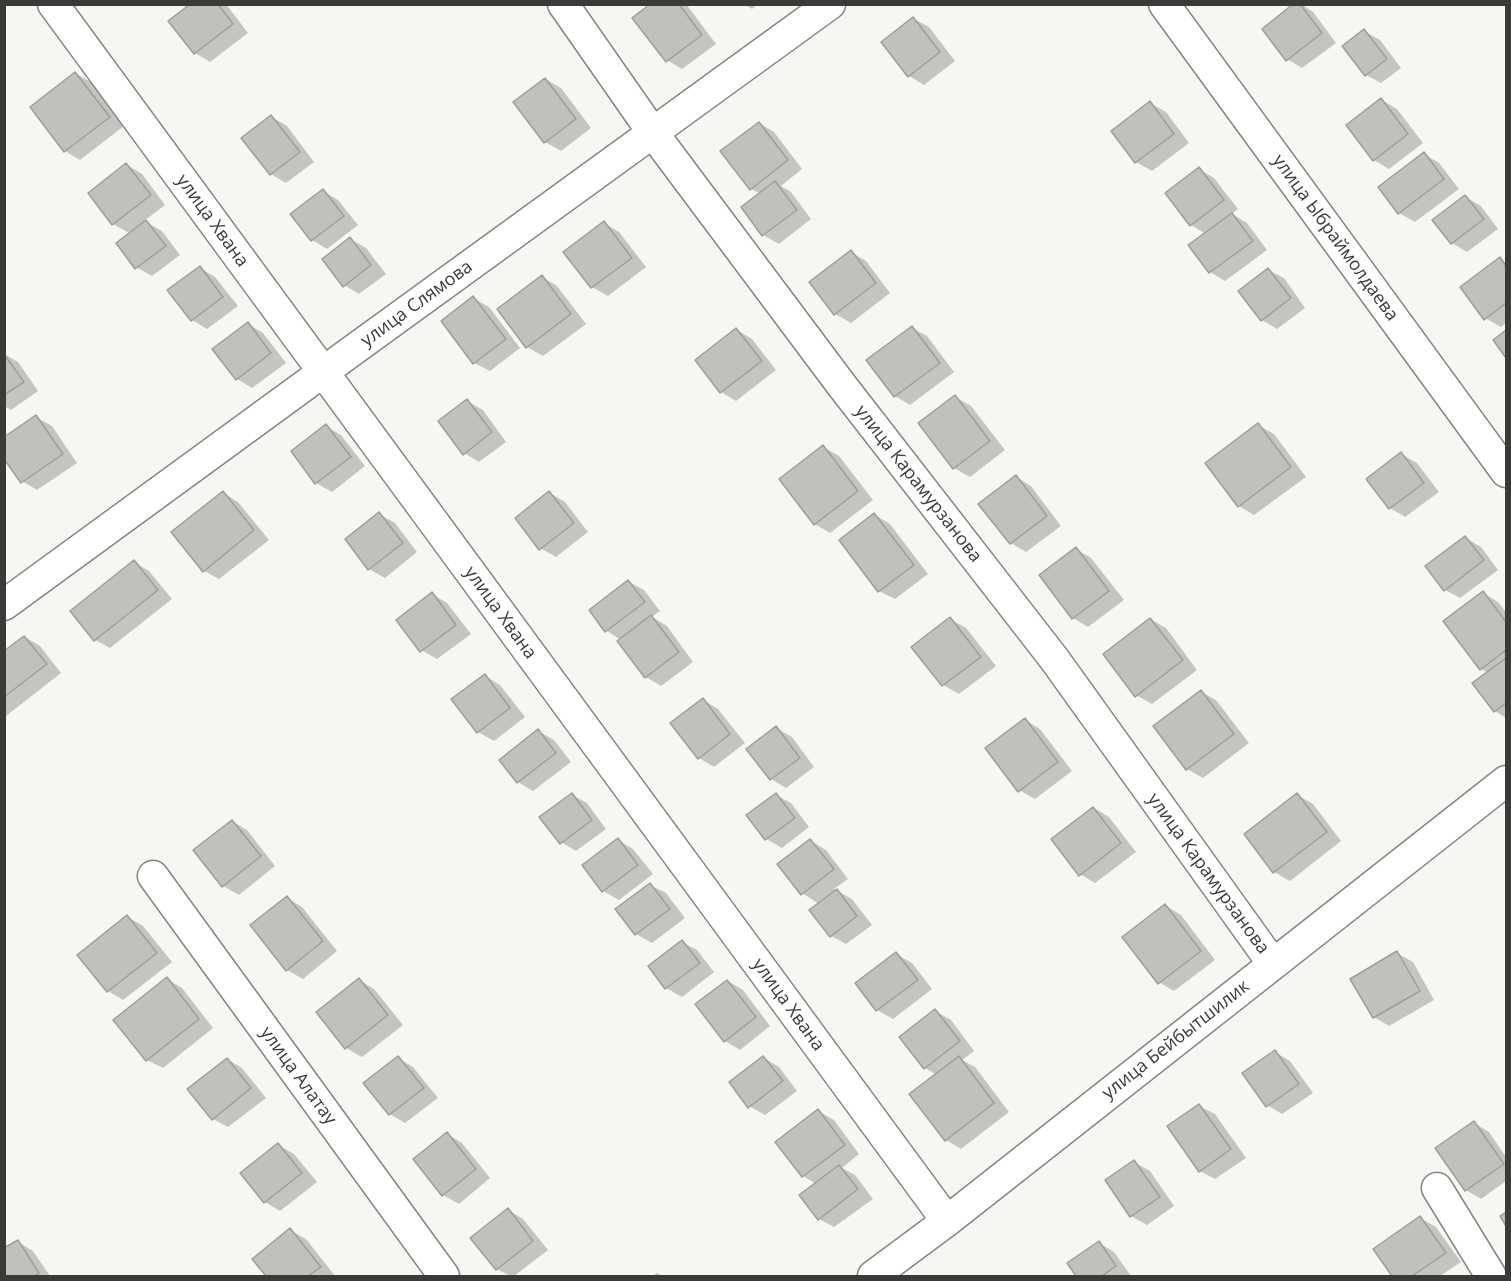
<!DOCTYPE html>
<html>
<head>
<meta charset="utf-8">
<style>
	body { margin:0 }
	#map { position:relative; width:1511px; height:1281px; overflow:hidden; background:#f6f6f2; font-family:"Open Sans",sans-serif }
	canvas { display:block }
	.frame { position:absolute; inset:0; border:6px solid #3a3a39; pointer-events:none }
</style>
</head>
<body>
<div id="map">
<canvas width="1511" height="1281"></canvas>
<div class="frame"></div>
</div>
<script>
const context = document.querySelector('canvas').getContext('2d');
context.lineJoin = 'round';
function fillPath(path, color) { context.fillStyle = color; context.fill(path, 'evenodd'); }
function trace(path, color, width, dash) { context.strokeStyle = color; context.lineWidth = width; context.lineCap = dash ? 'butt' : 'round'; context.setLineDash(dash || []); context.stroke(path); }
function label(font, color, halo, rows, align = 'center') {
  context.font = font + ' "Open Sans",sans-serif'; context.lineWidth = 4.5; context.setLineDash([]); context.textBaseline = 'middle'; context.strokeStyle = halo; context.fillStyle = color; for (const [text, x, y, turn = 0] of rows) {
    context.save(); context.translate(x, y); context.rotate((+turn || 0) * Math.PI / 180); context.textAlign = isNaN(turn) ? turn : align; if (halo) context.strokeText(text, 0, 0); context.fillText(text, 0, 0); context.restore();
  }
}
fillPath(new Path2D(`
	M193 4H226L248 33 210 62 195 53Z
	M653 4H686L716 44 682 69 667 60Z
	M744 4H758L752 9Z
	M1296 4H1301L1313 12 1336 43 1302 68 1287 59Z
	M914 19 929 27 955 61 924 85 909 76Z
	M1364 31 1380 40 1401 68 1381 83 1366 75Z
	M76 74 91 82 124 126 80 160 65 151Z
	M545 79 561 88 591 128 561 151 545 142 515 102Z
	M1382 100 1397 109 1423 143 1389 169 1374 160Z
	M1150 103 1166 112 1189 143 1152 171 1136 162Z
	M272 117 287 126 314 162 286 183 271 174Z
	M759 123 774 132 802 169 781 186 791 192 811 219 779 244 763 235 761 194 751 189Z
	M1424 154 1439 163 1459 189 1415 222 1399 213 1380 187Z
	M127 165 142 174 165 205 144 221 162 231 180 255 152 276 136 267 131 234 113 224Z
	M1199 169 1214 178 1238 209 1232 214 1247 223 1267 250 1225 281 1210 272 1190 246 1206 234 1191 225Z
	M323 191 338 200 358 225 327 249 312 240Z
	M1465 197 1481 206 1498 229 1467 252 1452 243Z
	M604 223 619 232 646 267 608 296 592 287 565 252Z
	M350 239 366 248 386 274 359 294 344 285Z
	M851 252 866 261 890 293 851 323 835 314Z
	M1500 259 1506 263V323L1501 327 1485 318Z
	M200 268 215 277 238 306 207 329 192 320 170 291Z
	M1268 270 1284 278 1305 308 1277 329 1262 320Z
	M542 277 557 286 586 324 543 356 527 347Z
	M473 298 489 307 520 348 490 371 474 363Z
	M248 324 263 333 286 363 252 388 237 379Z
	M912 328 927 336 954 372 910 405 895 396 868 360Z
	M737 330 752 339 776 370 736 401 721 392Z
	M4 354 18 362 38 391 11 410 4 406Z
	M955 397 971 406 1005 450 970 477 954 468Z
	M467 401 483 410 506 442 479 462 464 453Z
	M36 417 52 426 77 463 37 490 22 481Z
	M1258 425 1274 434 1306 477 1254 515 1239 506 1207 464Z
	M326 426 341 435 365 466 332 492 316 483Z
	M823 447 839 456 873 500 830 533 815 524Z
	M1401 454 1417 463 1439 492 1405 517 1390 508Z
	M1016 477 1031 486 1061 526 1026 552 1011 543Z
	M223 493 238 502 269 540 219 579 204 571Z
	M550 493 565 502 588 532 556 557 540 548Z
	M379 514 395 523 417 552 385 578 369 569Z
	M875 515 890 524 928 574 895 599 879 591Z
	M1466 538 1481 547 1498 570 1460 598 1445 590Z
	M1076 549 1091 558 1124 600 1088 627 1073 618Z
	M134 562 149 571 172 599 110 648 95 640Z
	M629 582 644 590 660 611 652 617 667 626 693 662 661 686 646 677 621 640 607 631 591 610Z
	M1483 593 1498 602 1506 612V718L1495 711 1488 673 1481 669Z
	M432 594 447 603 471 634 437 659 421 650Z
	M950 619 966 628 996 666 959 694 943 685 914 647Z
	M1150 619 1166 628 1197 670 1152 704 1136 695Z
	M25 637 40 646 61 673 6 716H4V653Z
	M485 676 500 685 525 717 494 741 478 732Z
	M1201 692 1216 700 1249 743 1203 778 1187 769Z
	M703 700 718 709 745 743 714 767 699 758Z
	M1025 720 1040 729 1072 771 1035 799 1019 790Z
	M776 728 792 737 814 767 786 788 771 779Z
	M538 731 554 740 571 762 533 791 518 782Z
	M572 795 587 803 606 829 576 851 561 842Z
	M776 795 791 803 809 827 782 848 766 839 748 815Z
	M1297 795 1313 804 1341 841 1290 881 1274 872Z
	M1094 808 1109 817 1136 852 1095 883 1080 874Z
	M232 821 247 830 275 866 239 895 223 886 195 851Z
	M618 840 633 849 653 874 619 900 603 891 584 866Z
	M811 841 826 850 848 879 834 889 852 899 872 925 846 944 831 936 819 904 802 893Z
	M650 885 666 893 685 918 652 943 636 934Z
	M287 898 302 907 337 951 303 979 287 970Z
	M1166 906 1181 915 1215 960 1174 991 1159 982Z
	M128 917 143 926 172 962 123 1000 108 991Z
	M682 942 697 950 714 972 682 997 666 988 650 966Z
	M1397 953 1413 962 1434 1000 1389 1026 1374 1017Z
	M896 954 912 963 932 989 893 1019 877 1010 857 983Z
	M167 979 182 988 213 1028 163 1068 147 1060Z
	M359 980 374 989 403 1025 362 1057 346 1048Z
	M728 981 743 990 770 1026 740 1050 725 1041Z
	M935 1011 951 1020 974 1051 962 1060 975 1067 1009 1112 961 1149 946 1140 937 1075 925 1068Z
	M1275 1052 1290 1061 1313 1093 1282 1114 1267 1105Z
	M398 1058 413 1067 438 1098 405 1123 390 1114 365 1084Z
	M764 1058 779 1067 797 1091 765 1115 749 1106Z
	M227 1059 242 1068 266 1098 228 1127 213 1119Z
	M1199 1106 1215 1114 1246 1158 1215 1179 1200 1171Z
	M818 1111 834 1120 859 1154 842 1168 855 1175 873 1199 834 1227 819 1219 816 1184 803 1176 777 1142Z
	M1474 1123 1489 1132 1506 1157V1181L1481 1199 1466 1190Z
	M447 1134 462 1143 490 1178 459 1204 443 1195Z
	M278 1145 294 1154 317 1182 280 1211 265 1202Z
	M1134 1162 1150 1171 1174 1206 1147 1225 1131 1216Z
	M508 1210 523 1219 548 1250 514 1276H510L497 1269Z
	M1420 1218 1436 1227 1461 1262 1440 1276H1393L1375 1249Z
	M290 1230 306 1239 335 1276H268L254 1259Z
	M18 1242 33 1251 50 1276H4V1250Z
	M1099 1243 1114 1252 1131 1276H1078L1069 1263Z
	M657 1273 663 1276H652Z`), '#0003');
const building = new Path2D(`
	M190 4H218L233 24 194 54 168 21Z
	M650 4H679L702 35 666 62 632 18Z
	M1293 4H1300L1322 33 1286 61 1262 29Z
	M913 17 940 52 908 77 881 42Z
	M1364 29 1387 59 1365 76 1342 46Z
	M75 72 110 117 64 152 30 107Z
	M545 78 576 119 544 143 513 102Z
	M1381 98 1408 134 1373 161 1346 125Z
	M1150 101 1174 134 1135 163 1111 131Z
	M271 115 300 152 270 175 241 138Z
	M759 122 788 160 750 190 720 151Z
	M1424 152 1444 179 1398 214 1378 187Z
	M126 163 151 195 112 225 88 193Z
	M1199 167 1224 200 1190 226 1165 193Z
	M775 181 797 210 762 236 741 207Z
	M323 189 344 216 311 241 290 214Z
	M1465 195 1484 219 1451 244 1432 220Z
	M1232 213 1253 241 1209 273 1188 245Z
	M146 220 166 246 135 269 116 243Z
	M604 221 632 258 591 288 563 252Z
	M350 237 371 265 343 287 322 259Z
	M851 250 876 283 834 315 809 282Z
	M1500 257 1506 266V303L1484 320 1460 287Z
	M200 266 223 297 191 321 167 290Z
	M1268 268 1291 298 1261 321 1238 291Z
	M542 275 571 314 526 348 497 309Z
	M473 296 506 339 473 364 441 321Z
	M248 322 271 353 236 380 212 349Z
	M912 326 940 363 894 397 866 360Z
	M736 328 762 361 720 393 695 360Z
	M1506 330V358L1493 340Z
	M4 354 24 382 4 395Z
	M955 395 990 441 953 469 918 423Z
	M467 399 492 432 463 455 438 421Z
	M36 415 63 454 21 483 4 459V437Z
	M1258 423 1291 467 1238 507 1205 463Z
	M326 424 351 457 315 484 291 451Z
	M823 445 858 491 814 525 779 479Z
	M1401 452 1424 483 1389 509 1366 479Z
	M1016 475 1047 516 1010 544 978 504Z
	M223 491 254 530 203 572 171 532Z
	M549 491 574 523 539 550 515 518Z
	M379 512 403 543 368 570 345 539Z
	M874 513 914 565 878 592 839 540Z
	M1465 536 1484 560 1444 591 1425 566Z
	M1076 547 1109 591 1072 619 1039 575Z
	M134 560 158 590 94 641 70 611Z
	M628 580 645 602 605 632 589 610Z
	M1483 591 1506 622V650L1480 670 1443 621Z
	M432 592 456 625 420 652 396 620Z
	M651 615 679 652 645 678 617 641Z
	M950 617 981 657 942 686 911 647Z
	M1150 618 1183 660 1135 697 1103 654Z
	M24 636 47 664 4 697V651Z
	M1506 658V703L1494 712 1472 683Z
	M485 674 510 708 477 733 451 699Z
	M1201 690 1234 734 1186 770 1153 726Z
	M703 698 730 734 698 759 670 723Z
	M1025 718 1058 762 1018 792 985 748Z
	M776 726 800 758 770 780 746 749Z
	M538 729 556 753 517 783 499 760Z
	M572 793 592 820 560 844 539 817Z
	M776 793 795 818 765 840 746 815Z
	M1297 793 1327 832 1273 873 1244 834Z
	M1093 807 1121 843 1079 876 1051 839Z
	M232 820 261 856 222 887 193 850Z
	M618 838 638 865 602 892 582 865Z
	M810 839 834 869 801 895 777 864Z
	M650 883 670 909 635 935 615 909Z
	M837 889 857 916 830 937 809 910Z
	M287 896 323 941 286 971 250 925Z
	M1165 904 1201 951 1158 984 1122 937Z
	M127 915 157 953 107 992 77 955Z
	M682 940 700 963 665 989 648 966Z
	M1397 951 1420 991 1373 1018 1350 979Z
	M896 952 918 980 876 1011 855 983Z
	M167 977 199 1019 146 1061 113 1020Z
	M359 978 388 1015 345 1049 316 1012Z
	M727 980 756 1017 724 1042 695 1004Z
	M935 1009 960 1041 924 1069 899 1037Z
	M1275 1050 1299 1084 1266 1107 1242 1073Z
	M398 1056 424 1088 389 1115 363 1083Z
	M763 1056 783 1081 748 1108 729 1082Z
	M959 1056 994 1103 945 1141 909 1094Z
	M227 1058 251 1088 212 1120 187 1089Z
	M1199 1104 1231 1149 1199 1172 1167 1126Z
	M818 1109 845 1145 802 1177 775 1142Z
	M1474 1121 1504 1164 1465 1191 1435 1148Z
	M447 1132 476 1169 442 1196 413 1159Z
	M278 1143 302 1173 264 1203 240 1173Z
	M1134 1160 1160 1197 1130 1217 1105 1180Z
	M839 1165 858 1189 818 1220 799 1195Z
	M508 1208 533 1241 496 1270 470 1238Z
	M1506 1212V1226L1500 1216Z
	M1420 1216 1446 1253 1412 1276H1392L1373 1249Z
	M290 1228 321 1267 308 1276H266L252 1259Z
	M18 1240 39 1273 35 1276H4V1248Z
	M1099 1241 1116 1266 1102 1276H1076L1067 1263Z`);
fillPath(building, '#c0c0bd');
trace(building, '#9d9d9a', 1.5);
const minor = new Path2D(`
	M53 4 947 1221
	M563 4 653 133 840 383 1055 660 1273 964
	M1164 4 1506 472
	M4 605 323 372 830 4
	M153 876 444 1276
	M1437 1188 1491 1276
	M873 1276 947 1221 1506 781`);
trace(minor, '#858482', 33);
trace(minor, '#fff', 30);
label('18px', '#3a3a39', '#fffffe', [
	["улица Хвана",212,221,54],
	["улица Ыбраймолдаева",1335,238,54],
	["улица Слямова",417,304,-36],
	["улица Карамурзанова",918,484,52],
	["улица Хвана",500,613,54],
	["улица Карамурзанова",1208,874,54],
	["улица Хвана",788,1005,54],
	["улица Бейбытшилик",1176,1040,-38],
	["улица Алатау",298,1076,54]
]);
</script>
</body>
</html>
